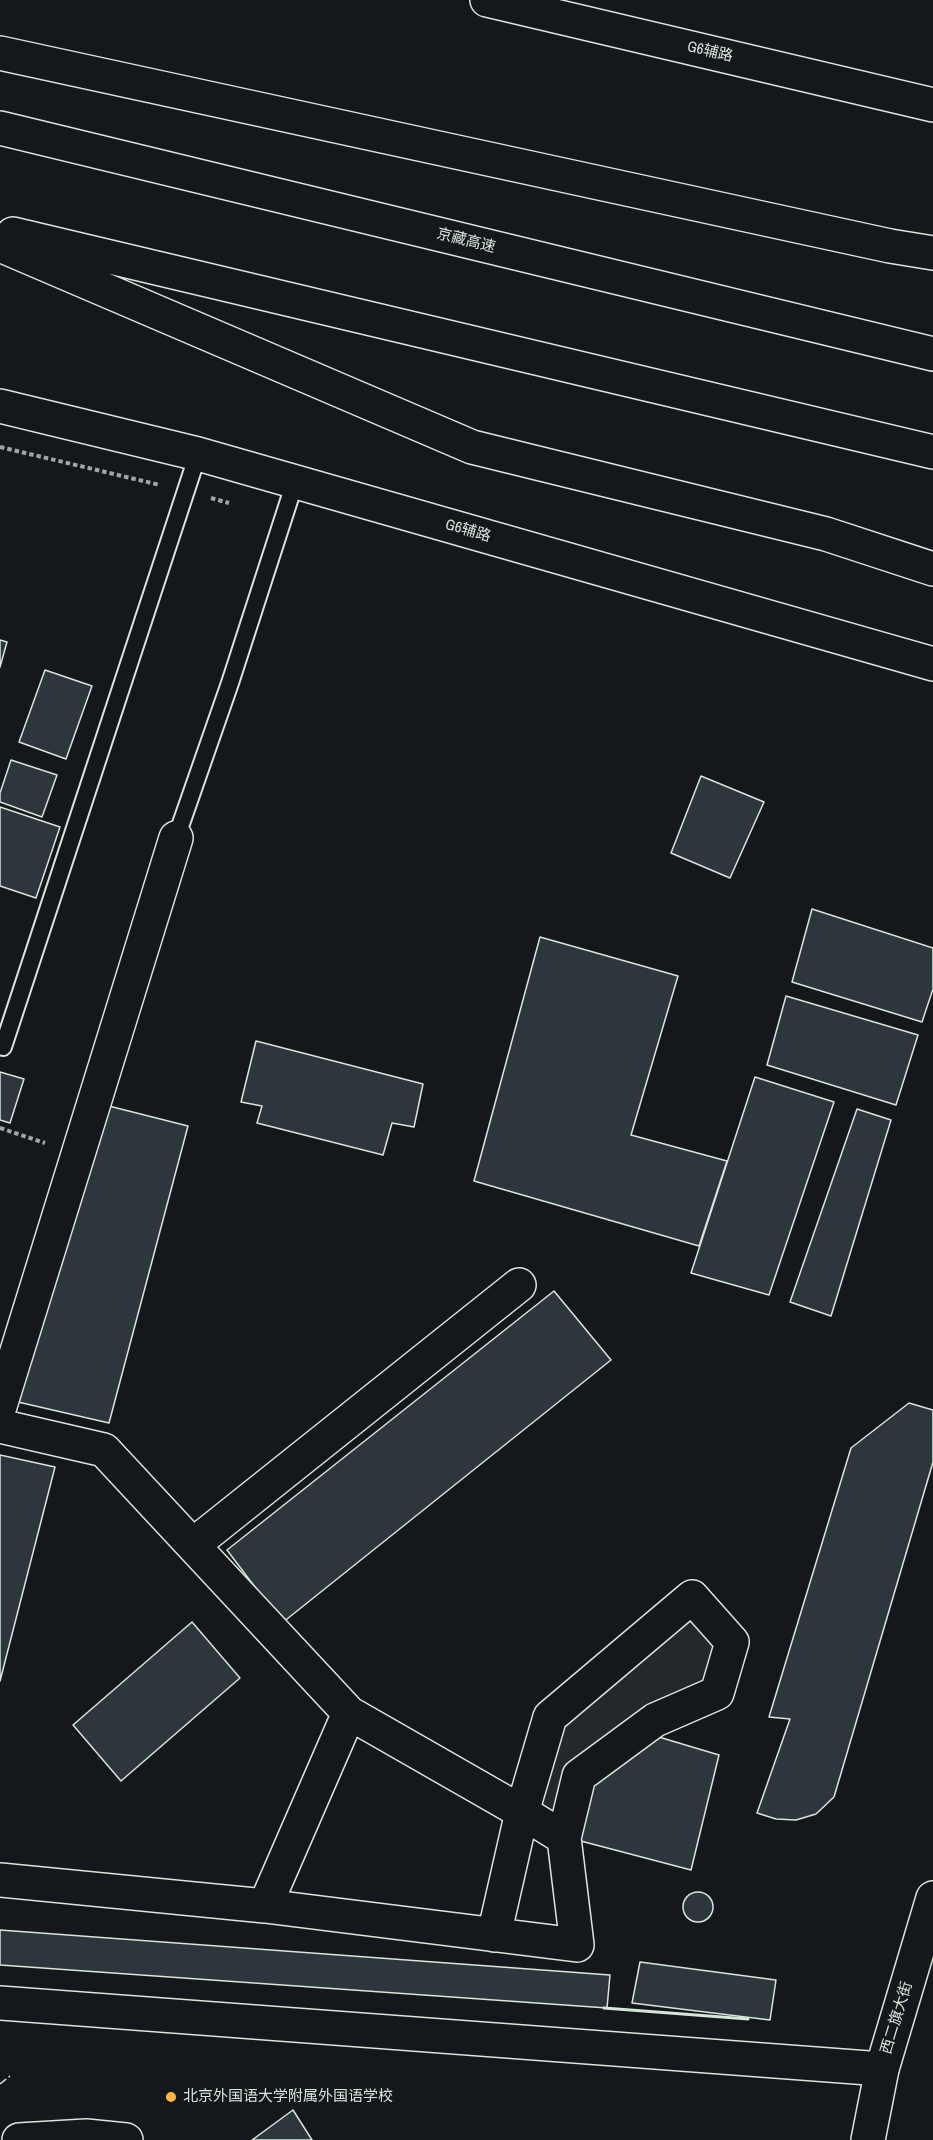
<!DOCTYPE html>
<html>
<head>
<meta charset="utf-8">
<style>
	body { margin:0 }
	canvas { display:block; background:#14181c }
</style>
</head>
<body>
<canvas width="933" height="2140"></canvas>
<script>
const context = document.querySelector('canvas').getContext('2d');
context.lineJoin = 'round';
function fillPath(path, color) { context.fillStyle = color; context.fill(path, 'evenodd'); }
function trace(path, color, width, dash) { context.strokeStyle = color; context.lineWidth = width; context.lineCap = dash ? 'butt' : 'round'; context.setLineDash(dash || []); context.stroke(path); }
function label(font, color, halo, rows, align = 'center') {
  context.font = font + ' "Archivo Narrow","Noto Sans SC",sans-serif'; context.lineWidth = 4.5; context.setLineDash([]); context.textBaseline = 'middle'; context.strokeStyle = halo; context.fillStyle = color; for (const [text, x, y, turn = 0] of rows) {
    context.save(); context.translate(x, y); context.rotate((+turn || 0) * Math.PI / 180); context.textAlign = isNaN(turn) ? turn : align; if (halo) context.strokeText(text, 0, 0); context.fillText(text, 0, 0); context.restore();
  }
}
const parking = new Path2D(`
	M690 1603 726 1643 713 1689 654 1715 561 1827 528 1807 553 1720Z`);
fillPath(parking, '#24282b');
trace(parking, '#939e99', 1.5);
const building = new Path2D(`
	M0 640 7 642 0 667Z
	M45 670 92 686 66 759 19 742Z
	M11 760 57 775 42 817 0 802V793Z
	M701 776 764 802 730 878 671 853Z
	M0 807 60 827 36 898 0 886Z
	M812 909 933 948V989L922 1022 792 982Z
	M540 937 678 976 631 1135 727 1161 699 1246 474 1181Z
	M786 996 918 1035 896 1105 767 1065Z
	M256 1041 423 1084 414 1127 392 1123 383 1155 257 1123 262 1106 241 1102Z
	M0 1072 24 1079 10 1123 0 1120Z
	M755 1077 834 1102 769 1295 691 1273Z
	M97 1103 188 1126 109 1423 18 1402Z
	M857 1109 891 1120 831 1316 790 1302Z
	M554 1291 611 1360 282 1623 227 1550Z
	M909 1403 933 1410V1462L834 1797 816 1814 796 1820 776 1819 757 1813 790 1719 769 1717 851 1448Z
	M0 1455 55 1467 0 1681Z
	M192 1622 240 1678 121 1781 73 1725Z
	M642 1732 719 1755 691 1870 577 1840 592 1774Z
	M683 1907a15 15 0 1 1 30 0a15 15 0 1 1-30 0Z
	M0 1930 610 1975 607 2008 0 1965Z
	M640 1962 776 1980 770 2020 632 2003Z
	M293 2110 312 2140H252Z`);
fillPath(building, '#2c363c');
trace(building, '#d8e6dc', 1.5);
const service = new Path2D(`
	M176 838 230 683 295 482
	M3 1047 198 454`);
const minor = new Path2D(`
	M0 1406 176 838
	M0 1426 104 1450 349 1713 265 1906 0 1880
	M193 1545 519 1285
	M349 1713 522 1812 550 1717 692 1597 732 1642 717 1693 655 1720 579 1776 564 1838 522 1812 494 1935
	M265 1906 577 1945 564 1838
	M19 2140 86 2136 126 2140`);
const tertiary = new Path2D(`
	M0 2003 882 2069`);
const secondary = new Path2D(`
	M868 2140 882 2069 933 1898`);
const primary = new Path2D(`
	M487 0 933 105
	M0 406 198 454 933 664`);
const motorway = new Path2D(`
	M0 53 890 246 933 253
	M0 128 933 354
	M13 234 933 452
	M0 245 472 447 826 534 933 569`);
trace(service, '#d8e6dc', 20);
trace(minor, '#d8e6dc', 36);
trace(tertiary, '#d8e6dc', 36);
trace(secondary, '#d8e6dc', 36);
trace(primary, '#d8e6dc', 36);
trace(motorway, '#d8e6dc', 36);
trace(new Path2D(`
	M0 447 160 485
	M211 498 229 503
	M0 1128 45 1143`), '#9da8a2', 4, [4.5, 3]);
trace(service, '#14181c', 16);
trace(minor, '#14181c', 33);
trace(tertiary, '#14181c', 33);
trace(secondary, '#14181c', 33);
trace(primary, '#14181c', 33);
trace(motorway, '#14181c', 33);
trace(new Path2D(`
	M0 2084 10 2076`), '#d8e6dc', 1.5, [8, 3]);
trace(new Path2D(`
	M604 2008 748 2019`), '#d8e6dc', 3);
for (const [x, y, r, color] of [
	[171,2097,6,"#ffb74d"]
]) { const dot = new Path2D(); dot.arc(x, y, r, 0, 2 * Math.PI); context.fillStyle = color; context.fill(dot); trace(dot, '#14181c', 2); }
label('15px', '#d8e6dc', '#14181c', [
	["G6辅路",710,52,13],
	["京藏高速",466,241,14],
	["G6辅路",468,531,16],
	["西二旗大街",897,2018,-73]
]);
label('15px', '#d8e6dc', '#14181c', [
	["北京外国语大学附属外国语学校",183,2097]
], 'left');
</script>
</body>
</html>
